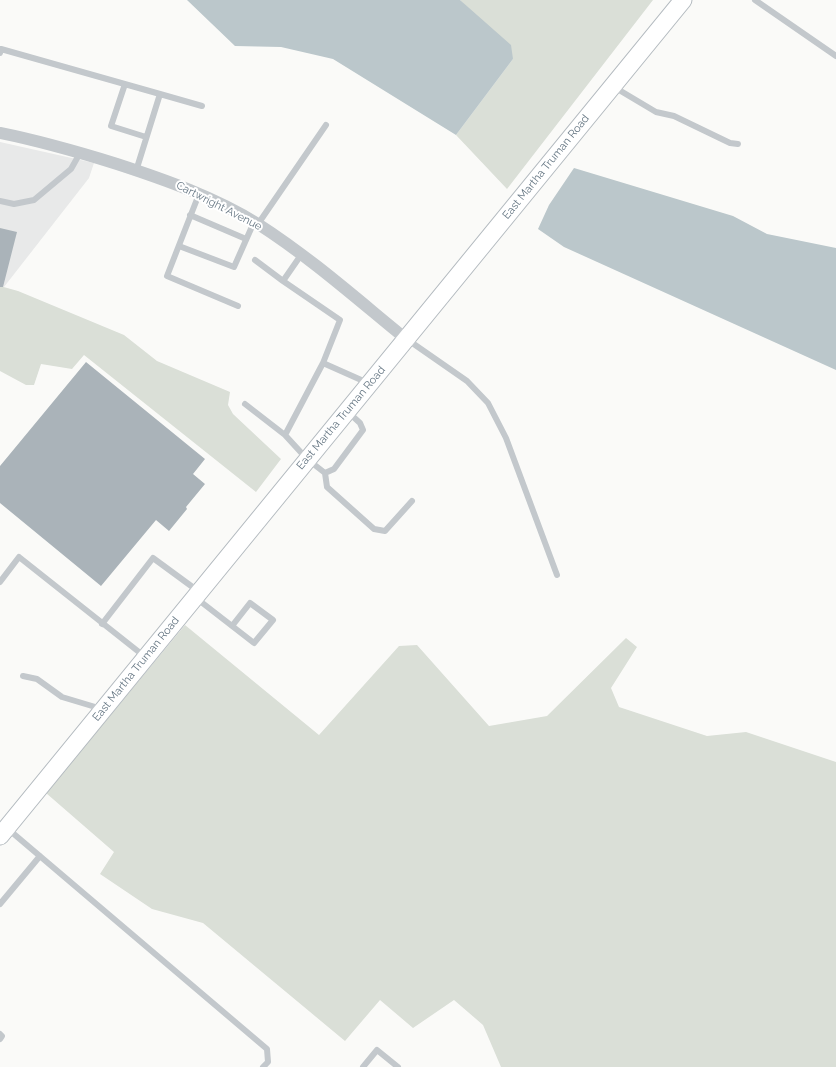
<!DOCTYPE html>
<html>
<head>
<meta charset="utf-8">
<style>
	body { margin:0 }
	canvas { display:block; background:#fafaf8 }
</style>
</head>
<body>
<canvas width="836" height="1067"></canvas>
<script>
const context = document.querySelector('canvas').getContext('2d');
context.lineJoin = 'round';
function fillPath(path, color) { context.fillStyle = color; context.fill(path, 'evenodd'); }
function trace(path, color, width, dash) { context.strokeStyle = color; context.lineWidth = width; context.lineCap = dash ? 'butt' : 'round'; context.setLineDash(dash || []); context.stroke(path); }
function label(font, color, halo, rows, align = 'center') {
  context.font = font + ' Raleway,sans-serif'; context.lineWidth = 4; context.setLineDash([]); context.textBaseline = 'middle'; context.strokeStyle = halo; context.fillStyle = color; for (const [text, x, y, turn = 0] of rows) {
    context.save(); context.translate(x, y); context.rotate((+turn || 0) * Math.PI / 180); context.textAlign = isNaN(turn) ? turn : align; if (halo) context.strokeText(text, 0, 0); context.fillText(text, 0, 0); context.restore();
  }
}
fillPath(new Path2D(`
	M0 142 94 163 89 178 4 287 0 286Z`), '#e8e9e9');
fillPath(new Path2D(`
	M460 0H653L507 189 456 135 513 59Z
	M0 286 18 291 124 335 157 361 230 392 228 405 233 414 281 459 256 492 84 355 72 369 41 364 34 385H26L0 371Z
	M185 625 319 735 399 646 417 645 489 726 547 716 626 638 637 647 611 688 619 707 707 736 746 732 836 762V1067H501L483 1025 454 1000 413 1028 380 1000 345 1041 203 923 152 909 100 874 114 852 46 793Z`), '#dadfd7');
fillPath(new Path2D(`
	M187 0H460L511 45 513 59 456 135 333 59 281 47 235 46Z
	M574 168 733 216 767 234 836 248V370L564 247 538 229 549 205Z`), '#bbc7cb');
fillPath(new Path2D(`
	M0 228 17 232 3 287H0Z
	M86 362 205 459 193 474 205 484 186 507 187 509 169 531 156 520 101 586 0 503V466Z`), '#aab3b9');
const secondary = new Path2D(`
	M0 836 683 0`);
trace(secondary, '#b3babf', 19);
trace(new Path2D(`
	M755 0 836 56
	M0 53 1 49 160 94 136 171
	M125 84 111 126 146 137
	M614 87 656 112 674 116 730 143 738 144
	M160 94 202 106
	M199 194 167 276 238 306
	M0 201 14 204 34 200 71 169 80 153
	M190 215 246 239
	M258 224 326 125
	M179 246 234 267 254 222
	M301 255 283 281 340 320 323 363 368 383
	M255 260 283 281
	M408 340 467 381 488 403 506 438 557 575
	M323 363 285 435 307 459 325 473 334 469 363 430 360 423 348 412
	M245 404 285 435
	M325 473 327 487 374 529 385 531 412 501
	M0 582 19 557 144 656
	M196 598 254 643 273 620 250 603 232 626
	M102 624 153 558 198 591
	M23 676 37 679 62 697 102 709
	M8 829 267 1049 268 1062 263 1067
	M0 904 40 856
	M0 1034 2 1036 0 1039
	M363 1067 377 1050 398 1067`), '#c3c8cc', 6);
trace(new Path2D(`
	M0 133C40 141 78 152 117 164 166 180 214 197 258 224 311 258 358 300 406 339`), '#c3c8cc', 12);
trace(secondary, '#fff', 17);
label('11px', '#657683', '#fff', [
	["East Martha Truman Road",546,167,-51],
	["Cartwright Avenue",219,206,27],
	["East Martha Truman Road",341,418,-50],
	["East Martha Truman Road",136,669,-51]
]);
</script>
</body>
</html>
